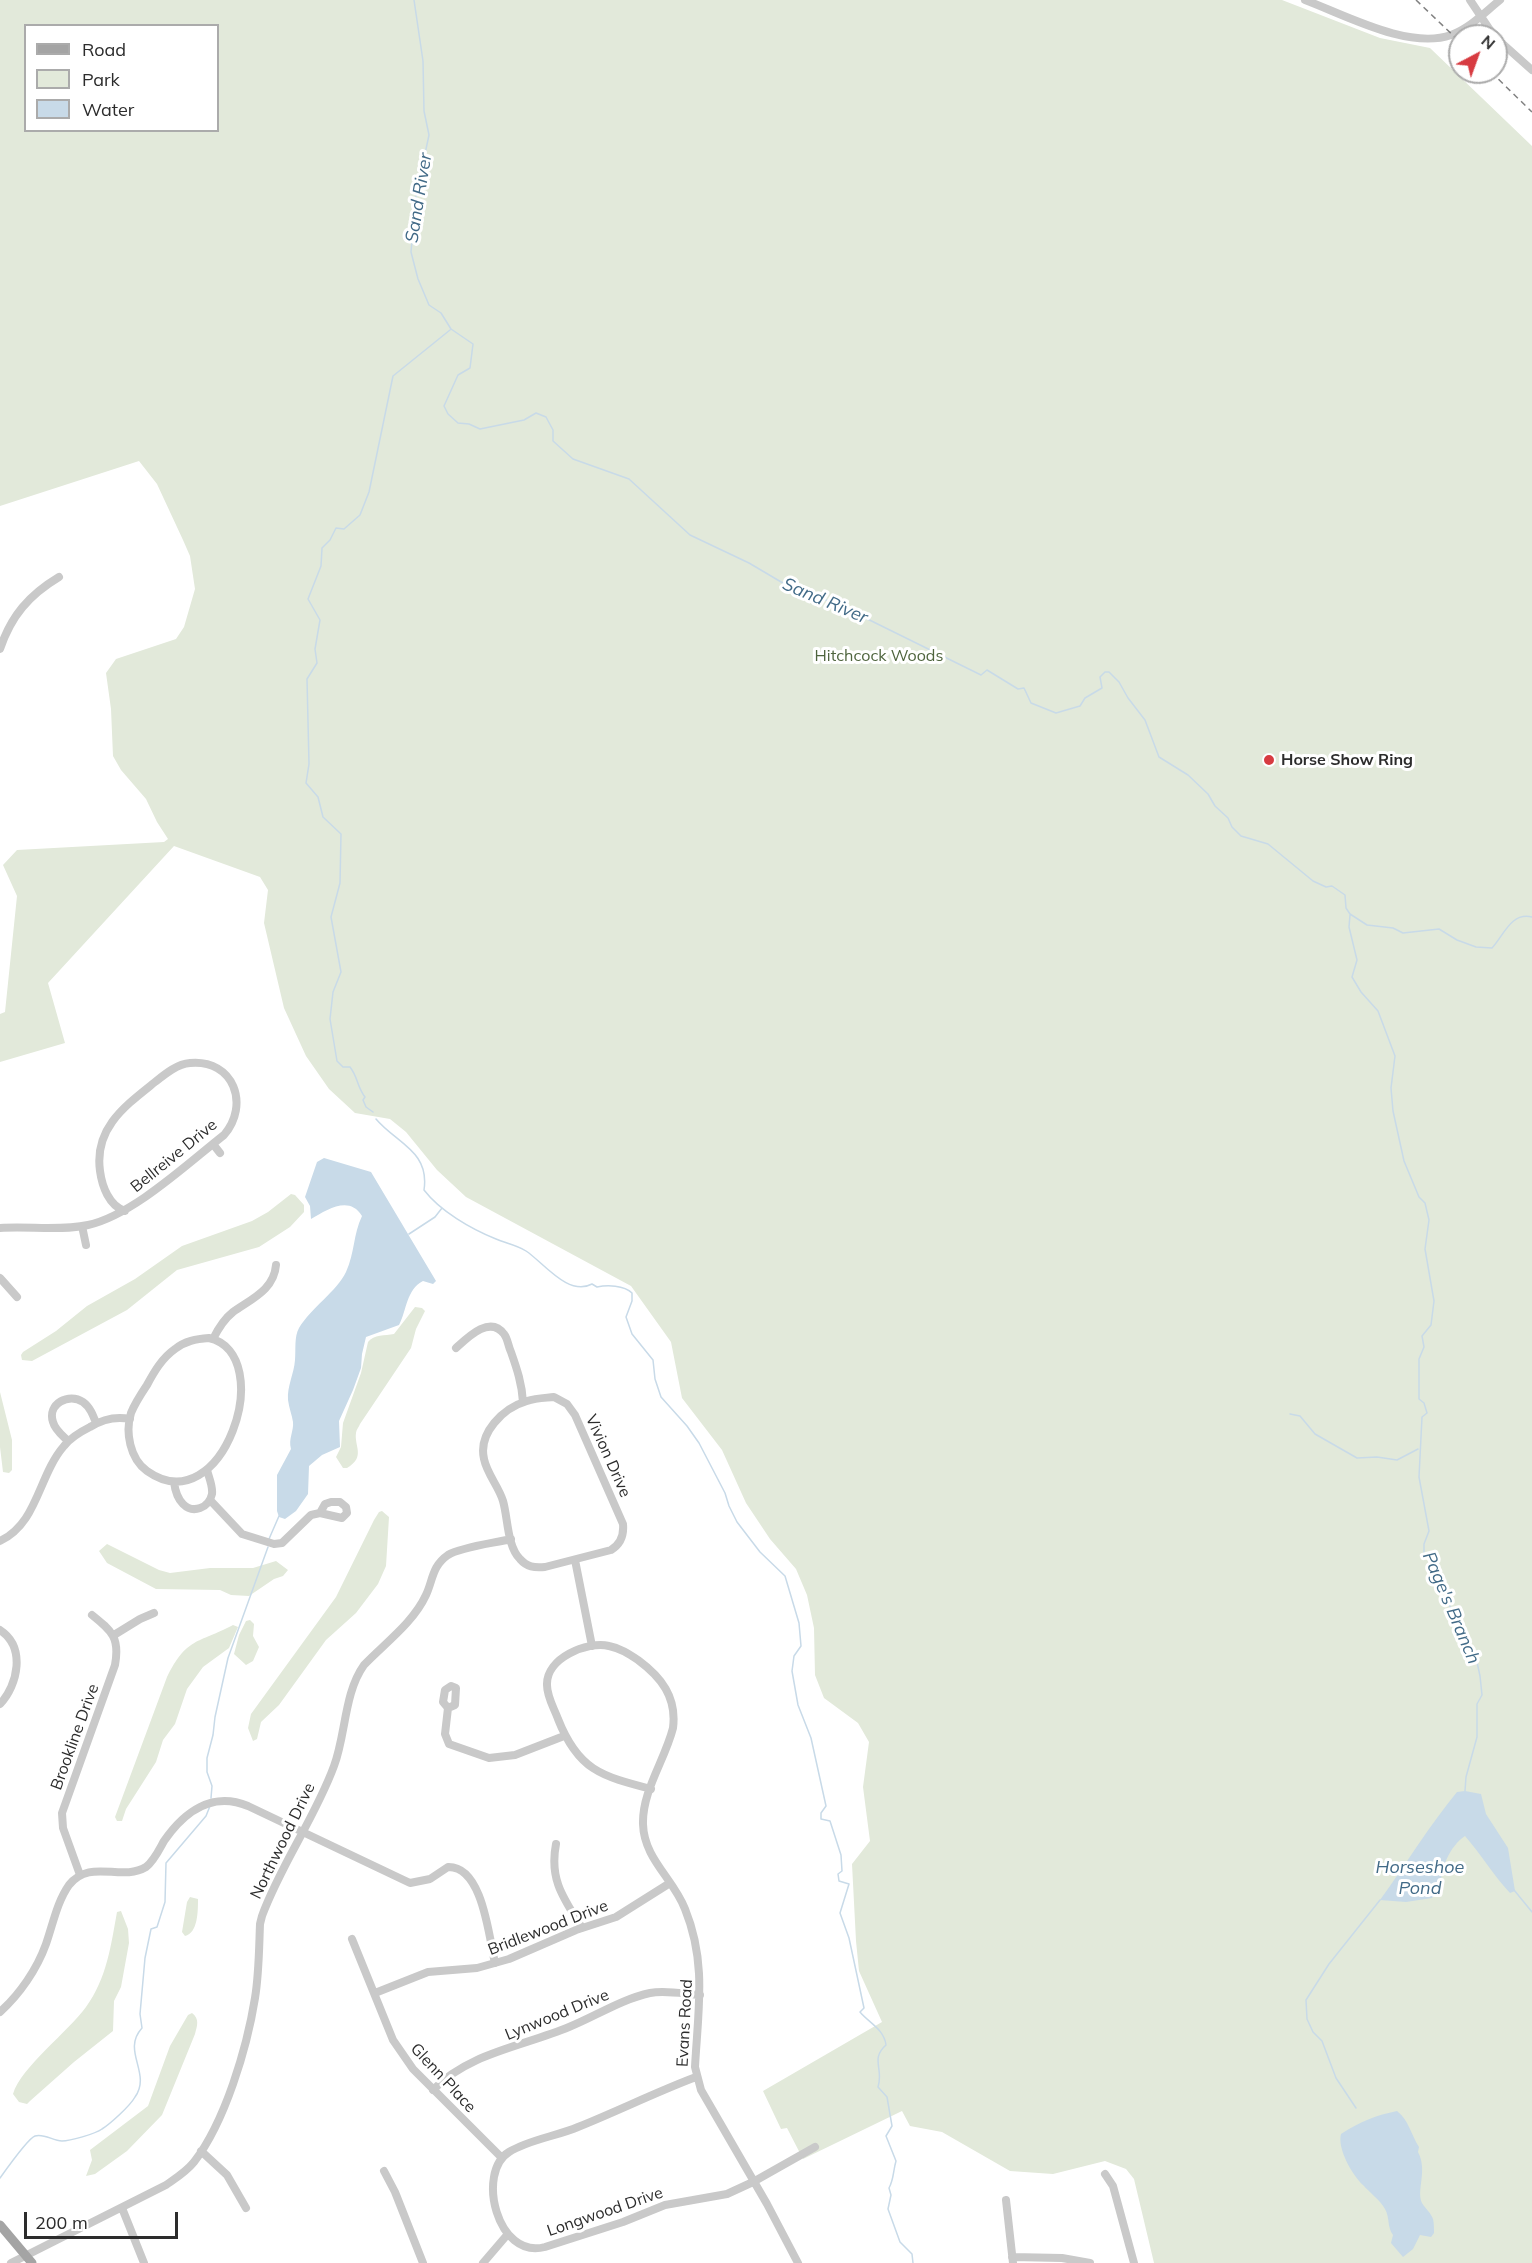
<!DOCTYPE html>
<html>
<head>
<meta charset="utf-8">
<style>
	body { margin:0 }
	#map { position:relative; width:1532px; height:2263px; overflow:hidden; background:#fff; font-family:Mulish,sans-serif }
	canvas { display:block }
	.legend { position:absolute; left:24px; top:24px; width:195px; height:108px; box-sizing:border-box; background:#fff; border:2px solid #ababab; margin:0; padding:8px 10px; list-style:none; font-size:18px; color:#2c2c2c }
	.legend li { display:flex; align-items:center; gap:12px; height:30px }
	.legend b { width:30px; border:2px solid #ababab }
	.north { position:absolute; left:1448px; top:24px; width:60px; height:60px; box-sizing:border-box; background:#fff; border:2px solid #ababab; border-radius:50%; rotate:41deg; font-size:16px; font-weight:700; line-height:24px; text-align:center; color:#2c2c2c }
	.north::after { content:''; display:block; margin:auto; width:21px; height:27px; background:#d73b41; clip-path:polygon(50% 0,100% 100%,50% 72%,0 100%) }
	.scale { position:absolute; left:24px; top:2212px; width:154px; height:27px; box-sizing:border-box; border:3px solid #2c2c2c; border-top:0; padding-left:8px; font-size:18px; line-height:21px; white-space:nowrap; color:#2c2c2c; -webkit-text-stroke:4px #fff; paint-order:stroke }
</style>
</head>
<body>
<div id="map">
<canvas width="1532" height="2263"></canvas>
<ul class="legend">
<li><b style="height:8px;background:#a4a4a4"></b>Road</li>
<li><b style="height:16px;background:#e2e9da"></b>Park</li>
<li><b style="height:16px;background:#c8dae8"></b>Water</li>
</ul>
<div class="north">N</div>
<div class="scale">200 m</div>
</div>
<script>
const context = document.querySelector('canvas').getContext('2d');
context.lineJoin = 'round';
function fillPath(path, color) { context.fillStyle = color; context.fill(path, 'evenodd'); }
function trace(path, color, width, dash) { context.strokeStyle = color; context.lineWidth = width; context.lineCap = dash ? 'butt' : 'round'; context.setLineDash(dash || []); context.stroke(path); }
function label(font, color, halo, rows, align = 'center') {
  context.font = font + ' Mulish,sans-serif'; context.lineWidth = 6; context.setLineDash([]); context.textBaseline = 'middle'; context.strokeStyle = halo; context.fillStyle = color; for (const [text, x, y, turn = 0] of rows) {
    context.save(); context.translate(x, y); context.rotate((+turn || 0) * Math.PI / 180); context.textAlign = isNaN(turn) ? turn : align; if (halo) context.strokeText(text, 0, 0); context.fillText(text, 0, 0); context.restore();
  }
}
fillPath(new Path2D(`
	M0 0H1282L1380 38 1430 48 1532 146V2263H1154L1134 2179 1126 2169 1105 2161 1053 2174 1010 2171 942 2132 910 2126 902 2111 803 2159 787 2128 781 2129 763 2091 882 2022 859 1971 856 1941 852 1864 870 1841 863 1787 869 1742 858 1723 824 1698 815 1675 814 1628 807 1595 796 1569 770 1539 746 1503 722 1450 682 1398 671 1342 631 1286 466 1197 437 1170 406 1132 390 1119 355 1113 329 1089 306 1056 284 1008 264 923 268 890 260 877 174 846 48 983 65 1043 0 1062V1014L5 1012 17 896 3 865 17 850 164 842 168 839 157 822 146 799 121 770 113 756 111 709 106 673 116 659 176 639 184 627 195 589 190 556 183 540 157 484 139 461 0 506ZM26 26H218V130H26Z
	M291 1194 295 1195 304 1205V1212L290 1227 259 1247 177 1270 127 1310 32 1361 22 1360 21 1355 23 1352 56 1331 87 1306 135 1279 182 1246 252 1221 268 1212Z
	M415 1307 422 1308 425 1311 416 1329 411 1348 360 1424C359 1427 356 1430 356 1433 354 1446 366 1457 347 1468H343L336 1457 341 1447 343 1423 361 1373 368 1342C374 1334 385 1336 394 1334Z
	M0 1392 12 1440V1470L9 1473 3 1472 0 1447Z
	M382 1511 389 1517 386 1566 378 1584 356 1613 326 1640 279 1705 261 1722 257 1739 253 1741 248 1728 251 1714 336 1597 374 1520 379 1512Z
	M107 1544 159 1570 170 1573 210 1568H253L276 1561 288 1570 283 1576 274 1579 249 1596 231 1595 220 1590 156 1589 107 1563 99 1551Z
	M250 1620 254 1624 253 1636 259 1647 253 1661 246 1665 234 1654 239 1635 246 1621Z
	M233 1625 238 1627 229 1648 203 1667 187 1689 175 1724 163 1740 156 1762 126 1809 122 1821H117L115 1817 167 1677C187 1637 197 1644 233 1625Z
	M190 1897 198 1899C198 1911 198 1933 185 1936L182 1932 187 1902Z
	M121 1911 128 1929 129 1943 121 1987 114 2001 113 2031 74 2062 30 2101 27 2104 19 2102 13 2094C21 2067 68 2032 86 2007 107 1978 111 1945 117 1912Z
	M192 2013C200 2019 197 2026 195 2034L162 2115 127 2151 95 2174 86 2176 92 2160 90 2150 148 2106 170 2046 188 2015Z`), '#e2e9da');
fillPath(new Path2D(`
	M324 1158 371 1172 436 1281 433 1284 423 1281C406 1290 407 1310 399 1325L366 1337 362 1354 361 1368 353 1390 339 1421 340 1447 322 1455 309 1466 308 1494 296 1511 285 1519 279 1517 277 1511V1475L291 1449C288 1439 294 1431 293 1422 292 1415 289 1408 288 1400 287 1386 294 1374 295 1360 296 1349 294 1337 299 1328 311 1308 337 1291 346 1272 355 1252 353 1235 362 1216 349 1195 327 1210 311 1219L310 1206 305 1197 317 1162Z
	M1465 1791 1481 1794 1486 1814 1508 1848 1515 1891 1510 1893C1493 1875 1481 1854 1465 1836 1450 1846 1440 1869 1441 1886L1432 1898 1406 1902 1380 1900C1406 1864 1429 1826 1457 1792Z
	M1397 2111C1409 2120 1411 2135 1419 2147L1418 2152C1428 2171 1416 2190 1422 2203 1425 2208 1431 2213 1433 2219 1434 2223 1434 2229 1434 2233L1431 2237 1420 2235 1413 2249 1403 2257 1391 2243 1393 2235C1387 2227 1390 2218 1385 2209 1380 2200 1370 2193 1363 2185 1352 2175 1337 2148 1341 2134 1359 2122 1377 2115 1397 2111Z`), '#c8dae8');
trace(new Path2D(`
	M414 0 423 61 424 111 429 135 416 196 411 252 418 279 429 305 441 313 451 329 473 344 470 368 458 375 444 406 448 414 458 423 469 424 480 429 524 420 536 413 546 417 553 430V441L573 459 629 479 690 535 749 563 793 589 835 603 981 675 987 670 1018 689 1024 688 1031 703 1056 713 1080 706 1085 698 1102 688 1100 677 1105 672H1109L1119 682 1128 698 1145 720 1159 757 1188 775 1208 794 1215 806 1228 818 1232 827 1241 836 1268 844 1313 881 1326 887 1332 886 1345 895 1346 908 1350 914 1367 925 1393 928 1403 933 1439 929 1457 940 1476 947 1492 948C1504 935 1511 912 1532 917
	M1350 915 1349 927 1357 960 1352 977 1361 992 1378 1011 1395 1056 1391 1088 1393 1111 1404 1161 1419 1197 1425 1203 1429 1220 1425 1249 1434 1301 1431 1325 1422 1336 1424 1347 1419 1359V1399L1424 1403 1427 1413 1422 1417 1419 1477 1429 1531 1424 1544V1554L1437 1567 1436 1576 1447 1589 1449 1605 1457 1618 1477 1662 1480 1676 1482 1695 1477 1704V1737L1466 1777 1465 1791
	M373 1112 366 1107 363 1100 365 1097C357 1087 358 1077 350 1067H343L337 1061 330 1019 333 992 341 972 331 917 340 883 341 834 323 817 318 797 306 783 309 764 307 679 317 663 315 649 320 620 308 599 321 566 322 548 330 540 336 528 344 529 360 515 369 492 393 376 450 330
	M376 1119C396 1143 430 1151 424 1190 440 1211 471 1229 496 1239 505 1243 517 1245 526 1251 543 1262 568 1297 592 1284L597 1287C607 1285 624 1285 632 1293V1301L626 1317 632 1334 653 1360 655 1379 661 1397 687 1426 699 1443 725 1493 729 1506 737 1522 760 1552 785 1576 799 1623 801 1646 794 1656 792 1671 798 1705 811 1738 826 1806 821 1813V1819L830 1821 841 1855 842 1871 838 1874 839 1881 849 1884 840 1913 849 1938 864 2008 860 2012C869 2023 884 2029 886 2045 870 2059 884 2069 878 2087L887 2097 892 2126 886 2136 896 2161C893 2171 894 2179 889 2188L891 2195 888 2209 900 2242 912 2254 913 2263
	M409 1234 435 1217 442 1208
	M1290 1414 1300 1416 1315 1434 1357 1458 1377 1457 1397 1460 1418 1449
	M269 1539 279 1516
	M211 1798 212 1786 207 1772V1758L213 1735 215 1717 228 1658 268 1547
	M1514 1890 1532 1912
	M1356 2108 1336 2078 1322 2041 1313 2032 1307 2019 1306 2000 1329 1964 1380 1900
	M0 2178C5 2171 29 2138 35 2136 44 2133 53 2141 62 2141 70 2141 95 2134 102 2129 110 2124 130 2106 135 2097 152 2073 121 2051 142 2028L140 2014 145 1958 151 1929 157 1927 165 1902 166 1863 206 1816 210 1806`), '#c8dae8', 1.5);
trace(new Path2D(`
	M1305 0C1345 15 1409 50 1451 35 1470 28 1484 13 1500 0
	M1470 0 1494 36
	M1496 38 1532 70
	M0 649C11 616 29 595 59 577
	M213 1144 220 1153
	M82 1226 86 1245
	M0 1228C29 1226 60 1231 88 1225 133 1215 187 1164 224 1135 250 1105 234 1059 190 1063 177 1064 165 1074 155 1082 125 1106 94 1128 100 1171 102 1186 109 1206 125 1211
	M0 1278 17 1297
	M209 1338C279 1354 223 1525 147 1471 130 1459 125 1432 131 1413 135 1403 141 1394 147 1385 154 1372 162 1358 175 1349 185 1341 196 1339 209 1338Z
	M213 1339C218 1329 224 1319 233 1312 251 1299 274 1290 276 1265
	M456 1348C468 1337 490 1315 504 1334 508 1339 508 1346 511 1352 517 1369 522 1384 523 1402
	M554 1397 567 1404 575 1415 623 1524C624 1535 621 1544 611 1550L545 1567C534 1568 527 1567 520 1559 507 1546 508 1518 503 1501 499 1487 487 1474 484 1459 478 1433 503 1408 527 1401 536 1398 545 1398 554 1397Z
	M68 1441C63 1436 55 1430 53 1422 47 1404 69 1392 83 1402 90 1407 93 1415 96 1423
	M174 1482C175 1490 177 1498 183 1504 193 1514 209 1508 212 1494 213 1486 209 1478 207 1470
	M210 1500 242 1534 274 1544 282 1543 311 1515 320 1513
	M331 1502H340L346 1507 347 1513 342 1518 320 1513 325 1504Z
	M0 1541C38 1523 38 1476 64 1446 71 1437 80 1432 90 1427 103 1419 115 1416 130 1419
	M575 1560 592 1646
	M0 1630C26 1647 18 1685 0 1704
	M114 1635 140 1619 154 1613
	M448 1708 443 1702 445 1690 451 1686 456 1688 455 1705 448 1708 445 1734 449 1744 489 1758 515 1755 564 1736
	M651 1789C601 1776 578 1770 558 1719 554 1708 547 1697 547 1685 546 1658 587 1641 609 1646 620 1648 629 1654 638 1660 661 1677 677 1697 673 1728 665 1760 642 1791 643 1824 644 1859 673 1878 685 1909 707 1963 698 2010 695 2067L701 2090 767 2204 798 2263
	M556 1844C549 1880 564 1899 582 1928
	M80 1875 63 1828 62 1813 115 1665C120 1638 112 1631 92 1615
	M352 1939 393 2040 413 2069 502 2158
	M375 1993 428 1972 477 1968 509 1959 576 1930 616 1917 670 1883
	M0 2012C20 1994 37 1969 46 1944 53 1924 57 1902 69 1885 90 1858 121 1882 146 1867 154 1861 159 1850 164 1841 184 1812 212 1791 248 1806L410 1883 430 1879 448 1867C483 1866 489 1938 495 1963
	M696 2077C656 2092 618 2111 578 2127 557 2136 528 2140 509 2152 476 2172 497 2260 545 2247L623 2222 665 2205 727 2194 753 2182 815 2147
	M433 2090C468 2053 524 2046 569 2027 596 2016 622 1999 650 1993 666 1990 684 1994 700 1995
	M201 2151 227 2175 246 2208
	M384 2171 395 2192 423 2263
	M1105 2174 1113 2186 1134 2263
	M1006 2200 1013 2263
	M122 2208 144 2263
	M1012 2257 1062 2258 1090 2263
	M11 2263 166 2185C176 2178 186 2172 194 2162 225 2122 247 2048 255 1998 259 1974 259 1949 260 1924L262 1916C281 1864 315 1818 334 1766 346 1734 344 1693 364 1665 385 1643 413 1623 426 1595 433 1580 432 1566 448 1555 461 1547 495 1543 511 1539
	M483 2263 507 2235`), '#c9c9c9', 8);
trace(new Path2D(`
	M0 2225 32 2263`), '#a4a4a4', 9);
trace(new Path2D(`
	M1416 0 1460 42
	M1491 72 1532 112`), '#818181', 1.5, [6, 4.5]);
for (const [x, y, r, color] of [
	[1269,760,6,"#d73b41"]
]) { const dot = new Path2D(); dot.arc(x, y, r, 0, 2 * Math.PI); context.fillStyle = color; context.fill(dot); trace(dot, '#fff', 2); }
label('16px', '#4e643d', '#fff', [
	["Hitchcock Woods",879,656]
]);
label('bold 16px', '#2c2c2c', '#fff', [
	["Horse Show Ring",1281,760]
], 'left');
label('16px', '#2c2c2c', '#fff', [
	["Bellreive Drive",174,1156,-39],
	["Vivion Drive",608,1456,66],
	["Brookline Drive",75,1737,-70],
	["Northwood Drive",283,1841,-64],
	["Bridlewood Drive",548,1928,-21],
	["Lynwood Drive",557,2015,-22],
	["Evans Road",685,2023,-87],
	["Glenn Place",443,2078,47],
	["Longwood Drive",605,2212,-19]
]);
label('italic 18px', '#416a87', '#fff', [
	["Sand River",419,198,-81],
	["Sand River",825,601,23],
	["Page's Branch",1451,1608,67],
	["Horseshoe",1420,1868],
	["Pond",1420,1889]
]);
</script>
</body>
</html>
